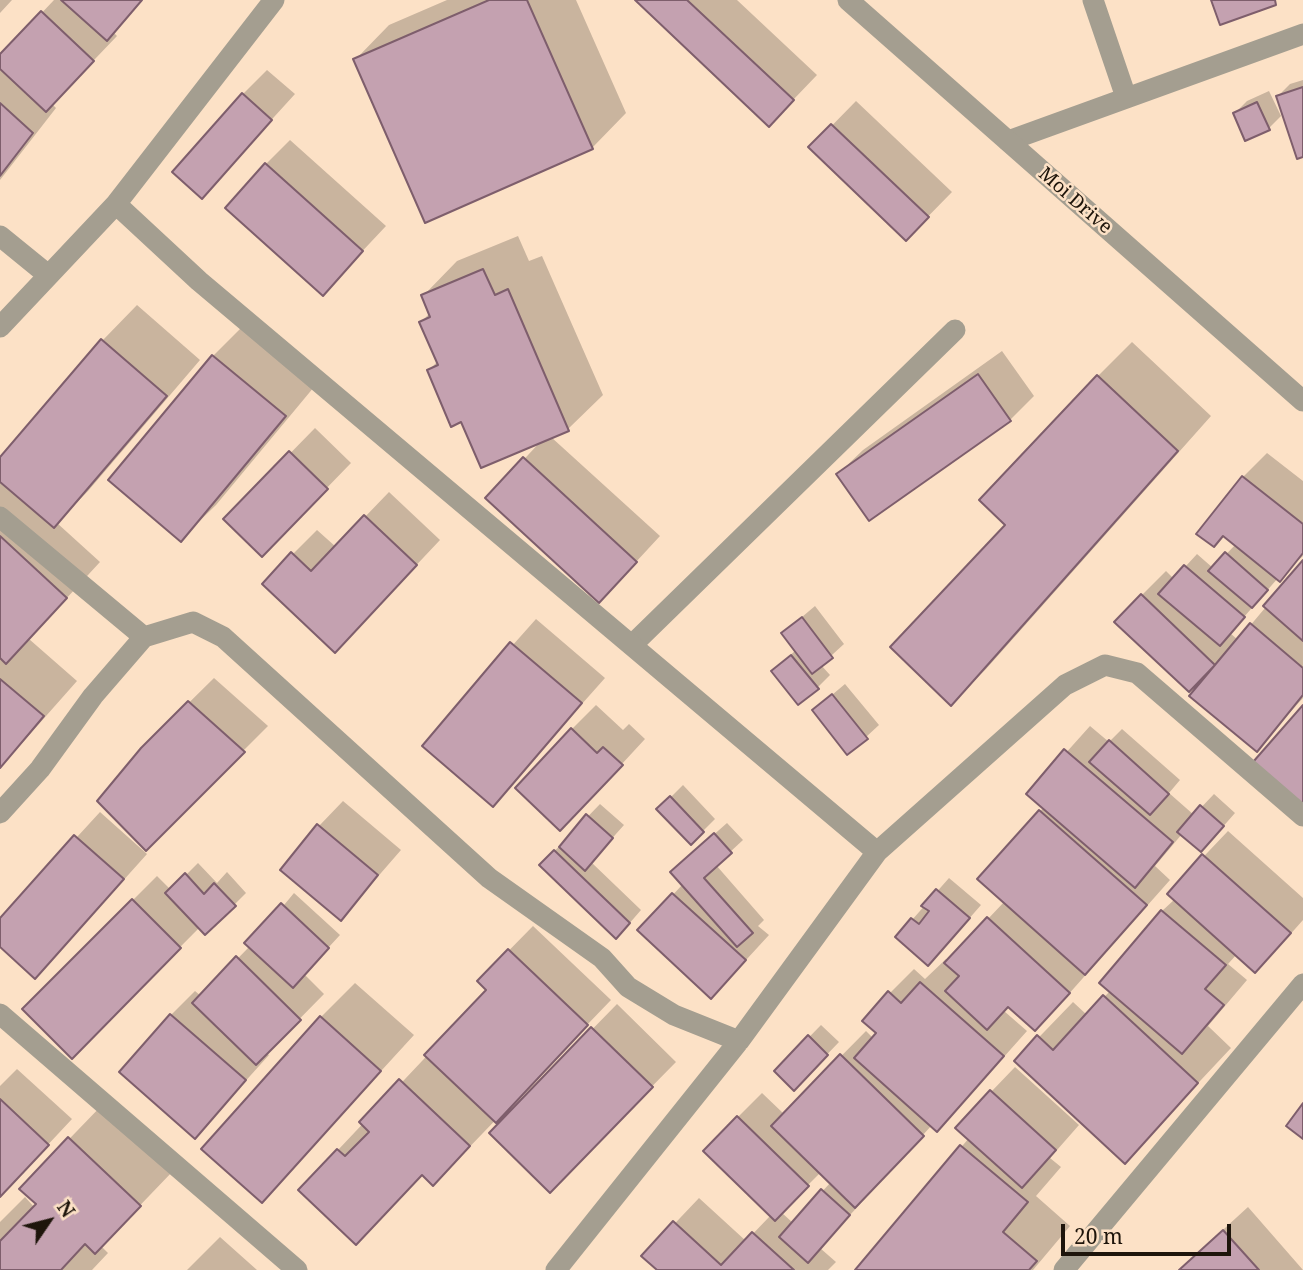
<!DOCTYPE html>
<html>
<head>
<meta charset="utf-8">
<style>
	body { margin:0 }
	#map { position:relative; width:1303px; height:1270px; overflow:hidden; background:#fce1c6; font-family:"Noto Serif",serif }
	canvas { display:block }
	.north { position:absolute; left:14px; top:1186px; width:70px; height:70px; -webkit-text-stroke:5px #fce1c6; paint-order:stroke; rotate:55deg; font-size:19px; font-weight:700; line-height:28px; text-align:center; color:#1e150b }
	.north::after { content:''; display:block; margin:auto; width:24px; height:32px; background:#1e150b; clip-path:polygon(50% 0,100% 100%,50% 72%,0 100%) }
	.scale { position:absolute; left:1061px; top:1224px; width:170px; height:32px; box-sizing:border-box; border:4px solid #1e150b; border-top:0; padding-left:9px; font-size:21px; line-height:24px; white-space:nowrap; color:#1e150b; -webkit-text-stroke:5px #fce1c6; paint-order:stroke }
</style>
</head>
<body>
<div id="map">
<canvas width="1303" height="1270"></canvas>
<div class="north">N</div>
<div class="scale">20 m</div>
</div>
<script>
const context = document.querySelector('canvas').getContext('2d');
context.lineJoin = 'round';
function fillPath(path, color) { context.fillStyle = color; context.fill(path, 'evenodd'); }
function trace(path, color, width, dash) { context.strokeStyle = color; context.lineWidth = width; context.lineCap = dash ? 'butt' : 'round'; context.setLineDash(dash || []); context.stroke(path); }
function label(font, color, halo, rows, align = 'center') {
  context.font = font + ' "Noto Serif",serif'; context.lineWidth = 5; context.setLineDash([]); context.textBaseline = 'middle'; context.strokeStyle = halo; context.fillStyle = color; for (const [text, x, y, turn = 0] of rows) {
    context.save(); context.translate(x, y); context.rotate((+turn || 0) * Math.PI / 180); context.textAlign = isNaN(turn) ? turn : align; if (halo) context.strokeText(text, 0, 0); context.fillText(text, 0, 0); context.restore();
  }
}
fillPath(new Path2D(`
	M0 0H12L0 13Z
	M54 0H143L113 32 117 36 52 104 56 108 0 180V57Z
	M447 0H576L626 113 592 148 355 60 389 25Z
	M638 0H737L817 75 793 100Z
	M267 70 295 94 202 196 243 94Z
	M1303 80V156L1278 96 1290 84Z
	M1269 91 1281 116 1269 128 1235 113 1247 101Z
	M856 101 952 192 906 239 811 147Z
	M290 140 386 226 323 293 266 164Z
	M518 236 529 261 542 256 603 395 568 429 551 437 660 536 623 576 488 498 542 440 462 420 429 370 438 361 421 322 430 313 423 296 457 261Z
	M137 305 200 360 88 491 57 523 100 562 29 639 77 681 0 768V460L103 340Z
	M247 322 319 381 216 505 181 539 213 356Z
	M1132 342 1211 416 986 669 951 703 1007 525 1098 376Z
	M1002 351 1034 396 1010 420 838 474 863 450Z
	M315 428 351 463 286 530 226 519Z
	M1267 453 1303 481V556L1278 578 1230 633 1238 640 1303 563V698L1257 749 1216 666 1142 595 1166 571 1174 579 1197 554 1213 568 1236 544 1224 535 1199 534 1243 477Z
	M389 492 440 540 359 626 293 554 317 530 336 547Z
	M815 606 844 644 821 665 830 675 818 687 773 671 796 650 783 633Z
	M536 619 605 678 493 804 424 745Z
	M214 678 268 726 146 848 142 749Z
	M845 684 879 725 866 737 814 710Z
	M596 705 623 730 629 724 645 739 584 805 572 729Z
	M1090 726 1109 742 1122 729 1180 780 1169 793 1194 815 1214 794 1235 813 1213 838 1182 834 1155 866 1170 880 1059 1005H1009L1004 1011 1027 1031 961 1105 937 1129 932 1125 820 1248 836 1262 828 1270H659L644 1256 699 1198 746 1241 771 1215 738 1117 762 1093 784 1114 866 1031 874 1039 879 1033 890 993 914 969 925 979 946 959 948 961 1005 901 980 879 1044 807 1029 794ZM821 1172 831 1182 793 1223 781 1212Z
	M683 785 715 819 691 843 659 809Z
	M343 801 401 850 341 919 319 826Z
	M600 804 624 825 591 862 641 910 628 925 541 865Z
	M100 812 147 854 59 952 0 945V921Z
	M727 823 743 840 716 865 764 920 758 926 769 935 735 972 640 930 683 884 685 860Z
	M1228 831 1303 898V920L1279 947 1237 954 1228 964 1247 980 1208 1026 1231 1048 1125 1161 1016 1061 1073 1002 1087 1015 1111 990 1162 911 1175 899 1169 893Z
	M198 863 217 883 227 872 246 893 206 933 200 927 72 1056 24 1009 157 876 171 890Z
	M949 878 981 905 940 952 897 937Z
	M294 893 340 935 304 974 324 994 266 1053 269 1055 195 1137 171 1015 195 991 201 996 250 946Z
	M533 926 611 1000 457 1160 422 1173 380 1219 338 1150 489 990 479 981Z
	M355 983 414 1035 262 1201 321 1017Z
	M617 1004 676 1062 550 1190 491 1133Z
	M821 1025 839 1042 794 1089 776 1071Z
	M1015 1067 1079 1125 1050 1158 1061 1167 1036 1196 1070 1226 1033 1270H857L969 1138 991 1092Z
	M17 1069 72 1119 0 1196V1086Z
	M104 1103 174 1170 101 1246 108 1253 92 1270H0V1222L25 1197 35 1208 39 1204 21 1189Z
	M1248 1207 1303 1270H1180L1190 1260Z
	M220 1237 257 1270H187Z`), '#0003');
const building = new Path2D(`
	M61 0H142L107 41Z
	M489 0H527L593 149 425 223 353 59Z
	M635 0H687L794 100 769 127Z
	M1211 0H1275L1276 5 1220 25Z
	M41 11 94 61 46 112 0 69V54Z
	M1303 87V157L1297 159 1276 96Z
	M242 93 272 120 202 199 172 172Z
	M1257 102 1270 130 1245 141 1233 113Z
	M0 103 33 133 0 176Z
	M831 124 929 217 906 241 808 147Z
	M265 163 363 251 323 296 225 208Z
	M483 269 495 295 508 289 569 431 481 468 461 422 451 427 427 370 438 365 419 322 430 317 421 295Z
	M101 339 167 396 54 528 0 482V457Z
	M212 355 286 416 181 542 108 480Z
	M978 374 1011 421 869 521 836 474Z
	M1097 375 1178 451 951 706 890 647 1005 525 979 500Z
	M289 451 328 489 262 557 223 519Z
	M523 457 637 562 599 603 485 498Z
	M1242 476 1303 524V553L1280 582 1223 536 1214 547 1196 534Z
	M364 515 417 565 335 653 262 584 291 552 311 571Z
	M0 536 67 598 6 664 0 658Z
	M1225 552 1268 590 1252 608 1208 571Z
	M1303 560V641L1263 606Z
	M1184 565 1245 617 1220 646 1158 594Z
	M1141 594 1215 665 1189 692 1114 622Z
	M802 617 833 658 812 674 781 633Z
	M1250 623 1303 668V695L1257 752 1189 696Z
	M510 642 582 703 493 807 422 746Z
	M791 655 819 689 798 705 771 671Z
	M0 679 44 716 0 768Z
	M832 694 868 739 847 755 812 710Z
	M188 701 245 752 146 851 97 801 141 748Z
	M1303 705V807L1253 762Z
	M571 728 597 753 603 747 623 765 560 831 515 788Z
	M1109 740 1169 794 1150 815 1089 762Z
	M1064 749 1173 842 1135 888 1026 794Z
	M670 796 704 832 691 845 656 809Z
	M1200 805 1224 826 1201 852 1177 832Z
	M1039 810 1147 905 1085 975 977 879Z
	M586 814 613 838 585 871 559 847Z
	M317 824 378 875 341 921 280 870Z
	M714 833 732 853 704 878 753 933 737 947 670 872Z
	M74 835 124 879 35 979 0 947V918Z
	M554 850 630 923 616 939 539 865Z
	M1202 854 1291 933 1255 973 1167 894Z
	M185 873 204 894 214 883 236 906 205 935 165 893Z
	M936 889 970 918 928 966 895 937 911 918 919 924 929 911 921 906Z
	M672 893 746 960 711 999 637 930Z
	M132 899 181 948 72 1059 22 1009Z
	M281 903 329 948 293 988 244 943Z
	M1161 910 1226 965 1205 989 1224 1005 1182 1054 1099 983Z
	M987 917 1070 993 1035 1031 1008 1007 987 1030 945 991 959 976 944 963Z
	M508 949 588 1025 496 1123 424 1055 486 990 477 981Z
	M236 956 301 1020 256 1065 192 1003Z
	M920 982 1004 1056 937 1132 854 1058 876 1033 862 1021 888 991 901 1003Z
	M1103 995 1198 1083 1125 1164 1014 1061 1037 1035 1053 1050Z
	M170 1014 246 1080 195 1139 119 1072Z
	M320 1016 381 1071 262 1203 201 1149Z
	M591 1027 653 1087 550 1193 489 1133Z
	M808 1035 828 1055 794 1091 774 1071Z
	M840 1054 924 1136 855 1208 771 1126Z
	M399 1079 470 1146 433 1186 422 1175 356 1245 298 1190 337 1149 345 1156 369 1132 359 1122Z
	M990 1090 1056 1150 1022 1188 955 1128Z
	M0 1099 49 1145 0 1197Z
	M1303 1103V1139L1286 1126Z
	M737 1116 809 1186 775 1221 703 1151Z
	M68 1137 141 1206 95 1254 85 1244 61 1270H0V1241L36 1204 19 1189Z
	M960 1145 1028 1202 1003 1232 1037 1261 1029 1270H855Z
	M821 1189 850 1215 808 1263 779 1237Z
	M673 1221 721 1265 752 1232 794 1270H657L641 1256Z
	M1223 1230 1259 1270H1179Z`);
fillPath(building, '#c4a1b0');
trace(building, '#7e5e6c', 2);
trace(new Path2D(`
	M632 645 955 330`), '#a49e90', 21);
trace(new Path2D(`
	M1093 0 1126 97
	M1008 141 1303 34
	M116 204 199 281 877 852
	M0 236 48 275
	M0 327 116 204 274 0
	M0 517 144 637
	M0 813 40 769 93 696 144 637 193 622 223 637 489 878 602 958 628 987 674 1015 739 1041
	M0 1014 297 1270
	M556 1270 739 1041 877 852 1065 685 1105 665 1137 673 1303 816
	M1064 1270 1303 984`), '#a49e90', 21);
trace(new Path2D(`
	M848 0 1303 401`), '#a49e90', 21);
label('19px', '#1e150b', '#fce1c6', [
	["Moi Drive",1075,201,41]
]);
</script>
</body>
</html>
